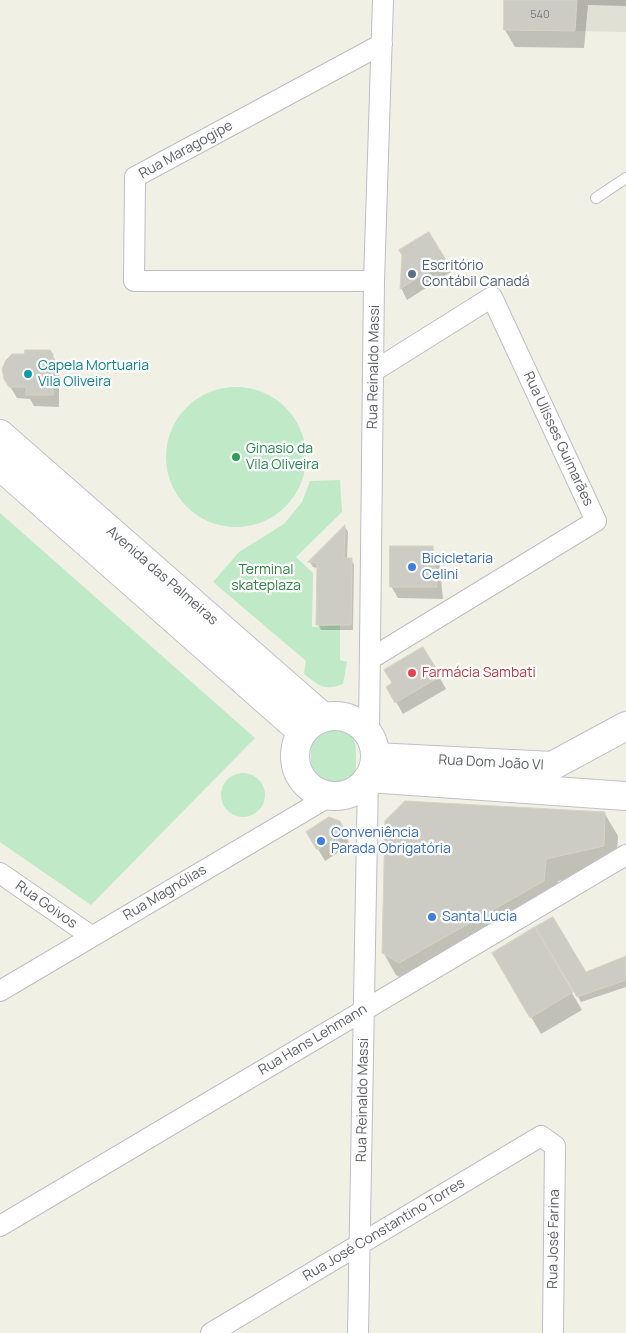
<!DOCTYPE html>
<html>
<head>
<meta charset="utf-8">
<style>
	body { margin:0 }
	canvas { display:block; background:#f0f0e5 }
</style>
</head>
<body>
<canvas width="626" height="1333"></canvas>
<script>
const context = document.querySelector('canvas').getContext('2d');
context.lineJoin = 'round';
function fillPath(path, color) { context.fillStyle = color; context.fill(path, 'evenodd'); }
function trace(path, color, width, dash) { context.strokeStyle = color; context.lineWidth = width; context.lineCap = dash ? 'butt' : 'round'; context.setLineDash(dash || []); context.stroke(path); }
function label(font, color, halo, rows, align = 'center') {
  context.font = font + ' Manrope,sans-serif'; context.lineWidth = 4.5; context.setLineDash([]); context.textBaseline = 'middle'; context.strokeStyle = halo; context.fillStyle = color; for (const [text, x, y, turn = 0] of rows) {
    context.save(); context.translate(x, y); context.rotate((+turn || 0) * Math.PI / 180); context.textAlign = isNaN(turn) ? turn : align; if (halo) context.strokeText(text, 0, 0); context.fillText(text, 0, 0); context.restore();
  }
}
fillPath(new Path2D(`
	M504 0H626V32L504 30Z`), '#e1e0d4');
fillPath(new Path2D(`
	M166 457a70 70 0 1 1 140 0a70 70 0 1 1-140 0Z
	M340 480 342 512 296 557 313 573 312 627 340 625V660L347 662 343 684C323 691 320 686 304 674L306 661 213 582 239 552 284 524 302 502 310 481Z
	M0 513 255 738 91 905 0 842Z
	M336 726C357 731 356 744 356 762 356 767 356 772 353 776 351 781 346 783 341 785 329 789 313 781 311 768 311 764 311 760 311 756 311 738 315 727 336 726Z
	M221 795a22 22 0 1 1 44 0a22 22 0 1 1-44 0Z`), '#c0e9c8');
fillPath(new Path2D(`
	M505 0H626V6L588 5 584 48 515 47 505 30Z
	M429 233 451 272 407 300 401 288Z
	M50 351 59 367V407L34 406 30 399 17 398 5 378Z
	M345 527 348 532 347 559H351L354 565 353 630H321L318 624V568L313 567 310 562Z
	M432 548 439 560 443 599 398 598 391 586Z
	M423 648 446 689 403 714 388 688 394 684Z
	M605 814 618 836 616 868 558 881 557 903 412 985 396 975 383 952Z
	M339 822 350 845 325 861 308 832Z
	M537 927 585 973 626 957V987L581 1002Z
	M534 929 582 1010 541 1034 494 954Z`), '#0003');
const building = new Path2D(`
	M504 0H577L575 31 504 30Z
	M429 232 446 260 400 289 402 255 399 250Z
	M25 350H50L53 354V395H26V387H9L4 379 2 369 6 360 12 354H24Z
	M345 525 344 558H352L351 625H316L317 563 308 562Z
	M390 546H433L437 587H390Z
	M423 647 441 676 395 703 386 687 392 683 384 670Z
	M405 801 605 812 604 846 546 859 544 881 399 963 382 953 385 821Z
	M329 817 340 821 345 832 317 850 306 832Z
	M553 917 586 972 626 956V980L577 997 535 927Z
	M535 927 573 992 530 1018 492 953Z`);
fillPath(building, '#cdccc4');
trace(building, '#d6d3c3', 1);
const lane = new Path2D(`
	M596 198 626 178`);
const street = new Path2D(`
	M374 281H134L135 177 382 44
	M370 659 596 521 492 297 374 371
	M369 735 374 281 383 0
	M0 873 91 936
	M0 991 330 796
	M0 1226 626 855
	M211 1333 541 1136 555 1146 553 1333
	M358 1333 368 778`);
const secondary = new Path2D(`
	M0 434 323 717
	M0 466 302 732
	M295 756a40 40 0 1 1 80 0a40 40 0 1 1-80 0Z
	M375 757 552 766 626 726
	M368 778 626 796`);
trace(lane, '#bdbec5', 12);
trace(street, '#bdbec5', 22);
trace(secondary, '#c0c1c9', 30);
trace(lane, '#fff', 10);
trace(street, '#fff', 20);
trace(secondary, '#fff', 28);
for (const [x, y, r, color] of [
	[412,274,5,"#5c6f8a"],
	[28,374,5,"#0f9aa8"],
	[236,457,5,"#2e9e5b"],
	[412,567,5,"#3f7fe0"],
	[412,673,5,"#e0444e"],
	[321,841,5,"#3f7fe0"],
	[432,917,5,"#3f7fe0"]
]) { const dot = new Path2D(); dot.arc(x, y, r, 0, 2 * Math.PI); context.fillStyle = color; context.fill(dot); trace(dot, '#fff', 2); }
label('11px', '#797a7e', null, [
	["540",540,15]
]);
label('14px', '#5d5f67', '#fff', [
	["Rua Maragogipe",186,150,-29],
	["Rua Reinaldo Massi",374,367,-89],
	["Rua Ulisses Guimarães",558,439,65],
	["Avenida das Palmeiras",162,576,41],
	["Rua Dom João VI",491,763,3],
	["Rua Magnólias",165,893,-31],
	["Rua Goivos",46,905,35],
	["Rua Hans Lehmann",313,1040,-31],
	["Rua Reinaldo Massi",363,1100,-89],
	["Rua José Constantino Torres",384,1230,-31],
	["Rua José Farina",554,1239,-89]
]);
label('14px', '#4e5e75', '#fff', [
	["Escritório",422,266],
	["Contábil Canadá",422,282]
], 'left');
label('14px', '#0d838f', '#fff', [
	["Capela Mortuaria",38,366],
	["Vila Oliveira",38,382]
], 'left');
label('14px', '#27864d', '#fff', [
	["Ginasio da",246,449],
	["Vila Oliveira",246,465]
], 'left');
label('14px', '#366cbe', '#fff', [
	["Bicicletaria",422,559],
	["Celini",422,575],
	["Conveniência",331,833],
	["Parada Obrigatória",331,849],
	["Santa Lucia",442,917]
], 'left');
label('14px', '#2e8442', '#fff', [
	["Terminal",266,570],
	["skateplaza",266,586]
]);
label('14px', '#be3a42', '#fff', [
	["Farmácia Sambati",422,673]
], 'left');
</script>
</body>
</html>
